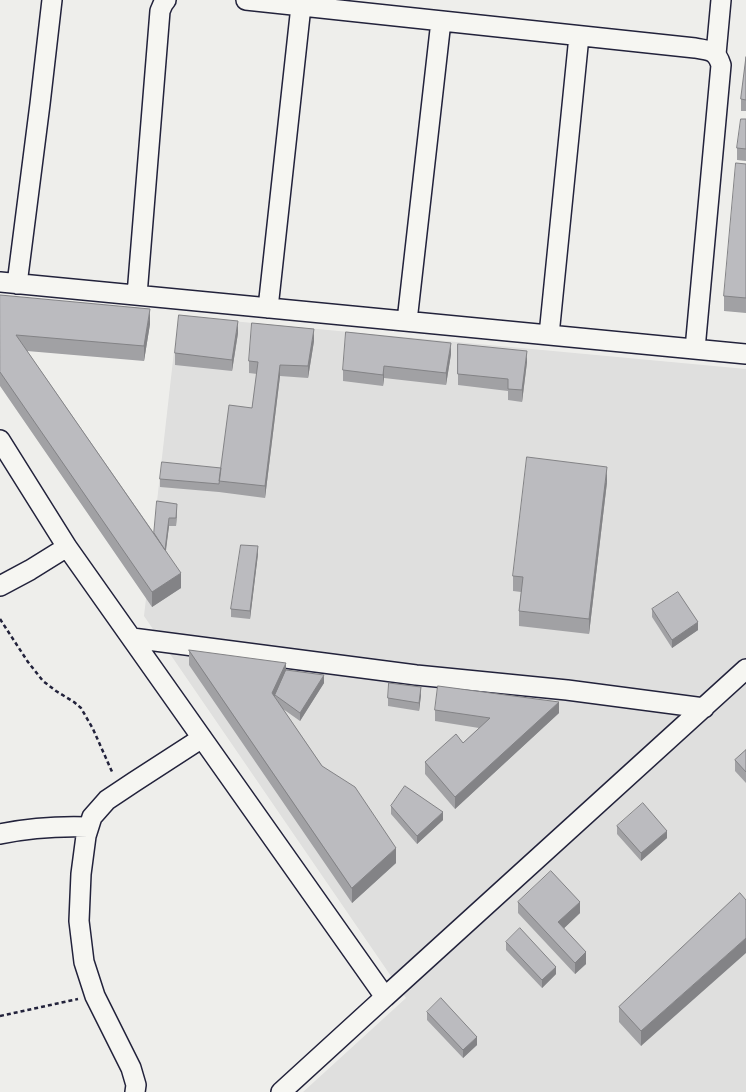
<!DOCTYPE html>
<html>
<head>
<meta charset="utf-8">
<style>
	body { margin:0 }
	canvas { display:block; background:#eeeeeb }
</style>
</head>
<body>
<canvas width="746" height="1092"></canvas>
<script>
const context = document.querySelector('canvas').getContext('2d');
context.lineJoin = 'round';
function fillPath(path, color) { context.fillStyle = color; context.fill(path, 'evenodd'); }
function trace(path, color, width, dash) { context.strokeStyle = color; context.lineWidth = width; context.lineCap = dash ? 'butt' : 'round'; context.setLineDash(dash || []); context.stroke(path); }
fillPath(new Path2D(`
	M178 316 746 369V1092H303L406 998 144 616Z`), '#dfdfde');
const minor = new Path2D(`
	M246 0 695 48C709 51 716 49 721 65L695 349
	M716 54 721 0
	M0 282 746 354
	M17 284 40 104 52 0
	M137 295 160 11 163 4 166 0
	M268 308 301 6
	M407 321 441 21
	M549 335 579 36
	M0 440 67 547 385 997 281 1092
	M0 586 30 570 67 547
	M132 638 416 675 567 690 704 708
	M0 834C29 828 58 826 88 827
	M385 997 746 669
	M135 1092 136 1085 131 1068 95 996 84 962 79 921 81 874 86 836 92 817 107 800 134 782 202 738`);
trace(minor, '#22223b', 22);
trace(new Path2D(`
	M0 619 28 662 43 681 56 691 74 702 81 708 93 729 113 774
	M0 1016 78 999`), '#22223b', 2.5, [4, 3]);
trace(minor, '#f6f6f2', 19);
fillPath(new Path2D(`
	M746 57V111H741V99Z
	M746 119V161L737 160V148Z
	M746 164V313L724 311V296Z
	M0 295 150 324 144 361 27 351 154 533 177 511 176 526H169L166 551 181 588 152 607 0 386Z
	M238 333 232 371 175 365V353Z
	M314 341 308 378 280 376 265 498 219 492 160 487V479L221 468 252 408 257 374 249 373V361Z
	M451 354 446 385 384 378 383 386 343 381V370Z
	M527 362 522 402 508 400V391L458 385V374Z
	M607 482 589 634 519 626V611L521 592 513 591V576Z
	M258 554 250 619 231 617V609Z
	M652 609 698 630 672 648 652 617Z
	M189 650 286 670 324 683 300 721 283 709 322 766 396 863 352 903 189 665Z
	M421 695 419 711 388 706V698Z
	M435 710 559 713 455 809 425 774V762L463 743 479 728 435 721Z
	M746 750V783L735 771V760Z
	M391 806 443 820 417 844 391 814Z
	M617 826 667 838 641 861 617 834Z
	M740 893 641 1046 619 1022V1007Z
	M518 902 580 913 564 928 586 964 575 974 518 913Z
	M506 942 556 974 542 988 506 950Z
	M427 1012 477 1045 463 1058 427 1020Z`), '#a1a1a4');
fillPath(new Path2D(`
	M150 309V324L144 361V346Z
	M238 321V333L232 371V360Z
	M314 329V341L308 378V366Z
	M451 343V354L446 385V373Z
	M527 351V362L522 402V390Z
	M280 365V376L265 498V486Z
	M384 366V378L383 386V375Z
	M607 467V482L589 634V619Z
	M177 504V511L176 526V518Z
	M169 518V526L164 563V556Z
	M258 546V554L250 619V611Z
	M181 573V588L152 607V592Z
	M698 622V630L672 648V640Z
	M286 663V678L275 695V703L272 693Z
	M324 675V683L300 721V713Z
	M421 687V695L419 711V703Z
	M559 702V713L455 809V797Z
	M443 812V820L417 844V836Z
	M667 831V838L641 861V853Z
	M396 848V863L352 903V888Z
	M580 902V913L558 934V922Z
	M746 938V953L641 1046V1031Z
	M586 952V964L575 974V963Z
	M556 967V974L542 988V980Z
	M477 1037V1045L463 1058V1050Z`), '#838386');
const building = new Path2D(`
	M746 57V100L741 99Z
	M741 119H746V149L737 148Z
	M736 163 746 164V298L724 296Z
	M0 295 150 309 144 346 16 335 181 573 152 592 0 372Z
	M179 315 238 321 232 360 175 353Z
	M252 323 314 329 308 366 280 365 265 486 219 481 229 405 252 408 258 362 249 361Z
	M346 332 451 343 446 373 384 366 383 375 343 370Z
	M458 344 527 351 522 390 508 389V379L458 374Z
	M527 457 607 467 589 619 519 611 523 577 513 576Z
	M162 462 221 468 219 484 160 479Z
	M157 501 177 504 176 518H169L165 550 154 533Z
	M241 545 258 546 250 611 231 609Z
	M678 592 698 622 672 640 652 609Z
	M189 650 286 663 272 693 322 766 355 787 396 848 352 888Z
	M286 670 324 675 300 713 275 695Z
	M389 683 421 687 419 703 388 698Z
	M438 686 559 702 455 797 425 762 456 734 463 743 490 718 435 710Z
	M746 750V772L735 760Z
	M405 786 443 812 417 836 391 806Z
	M643 803 667 831 641 853 617 826Z
	M551 871 580 902 558 922 586 952 575 963 518 902Z
	M740 893 746 900V938L641 1031 619 1007Z
	M520 928 556 967 542 980 506 942Z
	M441 998 477 1037 463 1050 427 1012Z`);
fillPath(building, '#bbbbbf');
trace(building, '#838386', 1);
</script>
</body>
</html>
